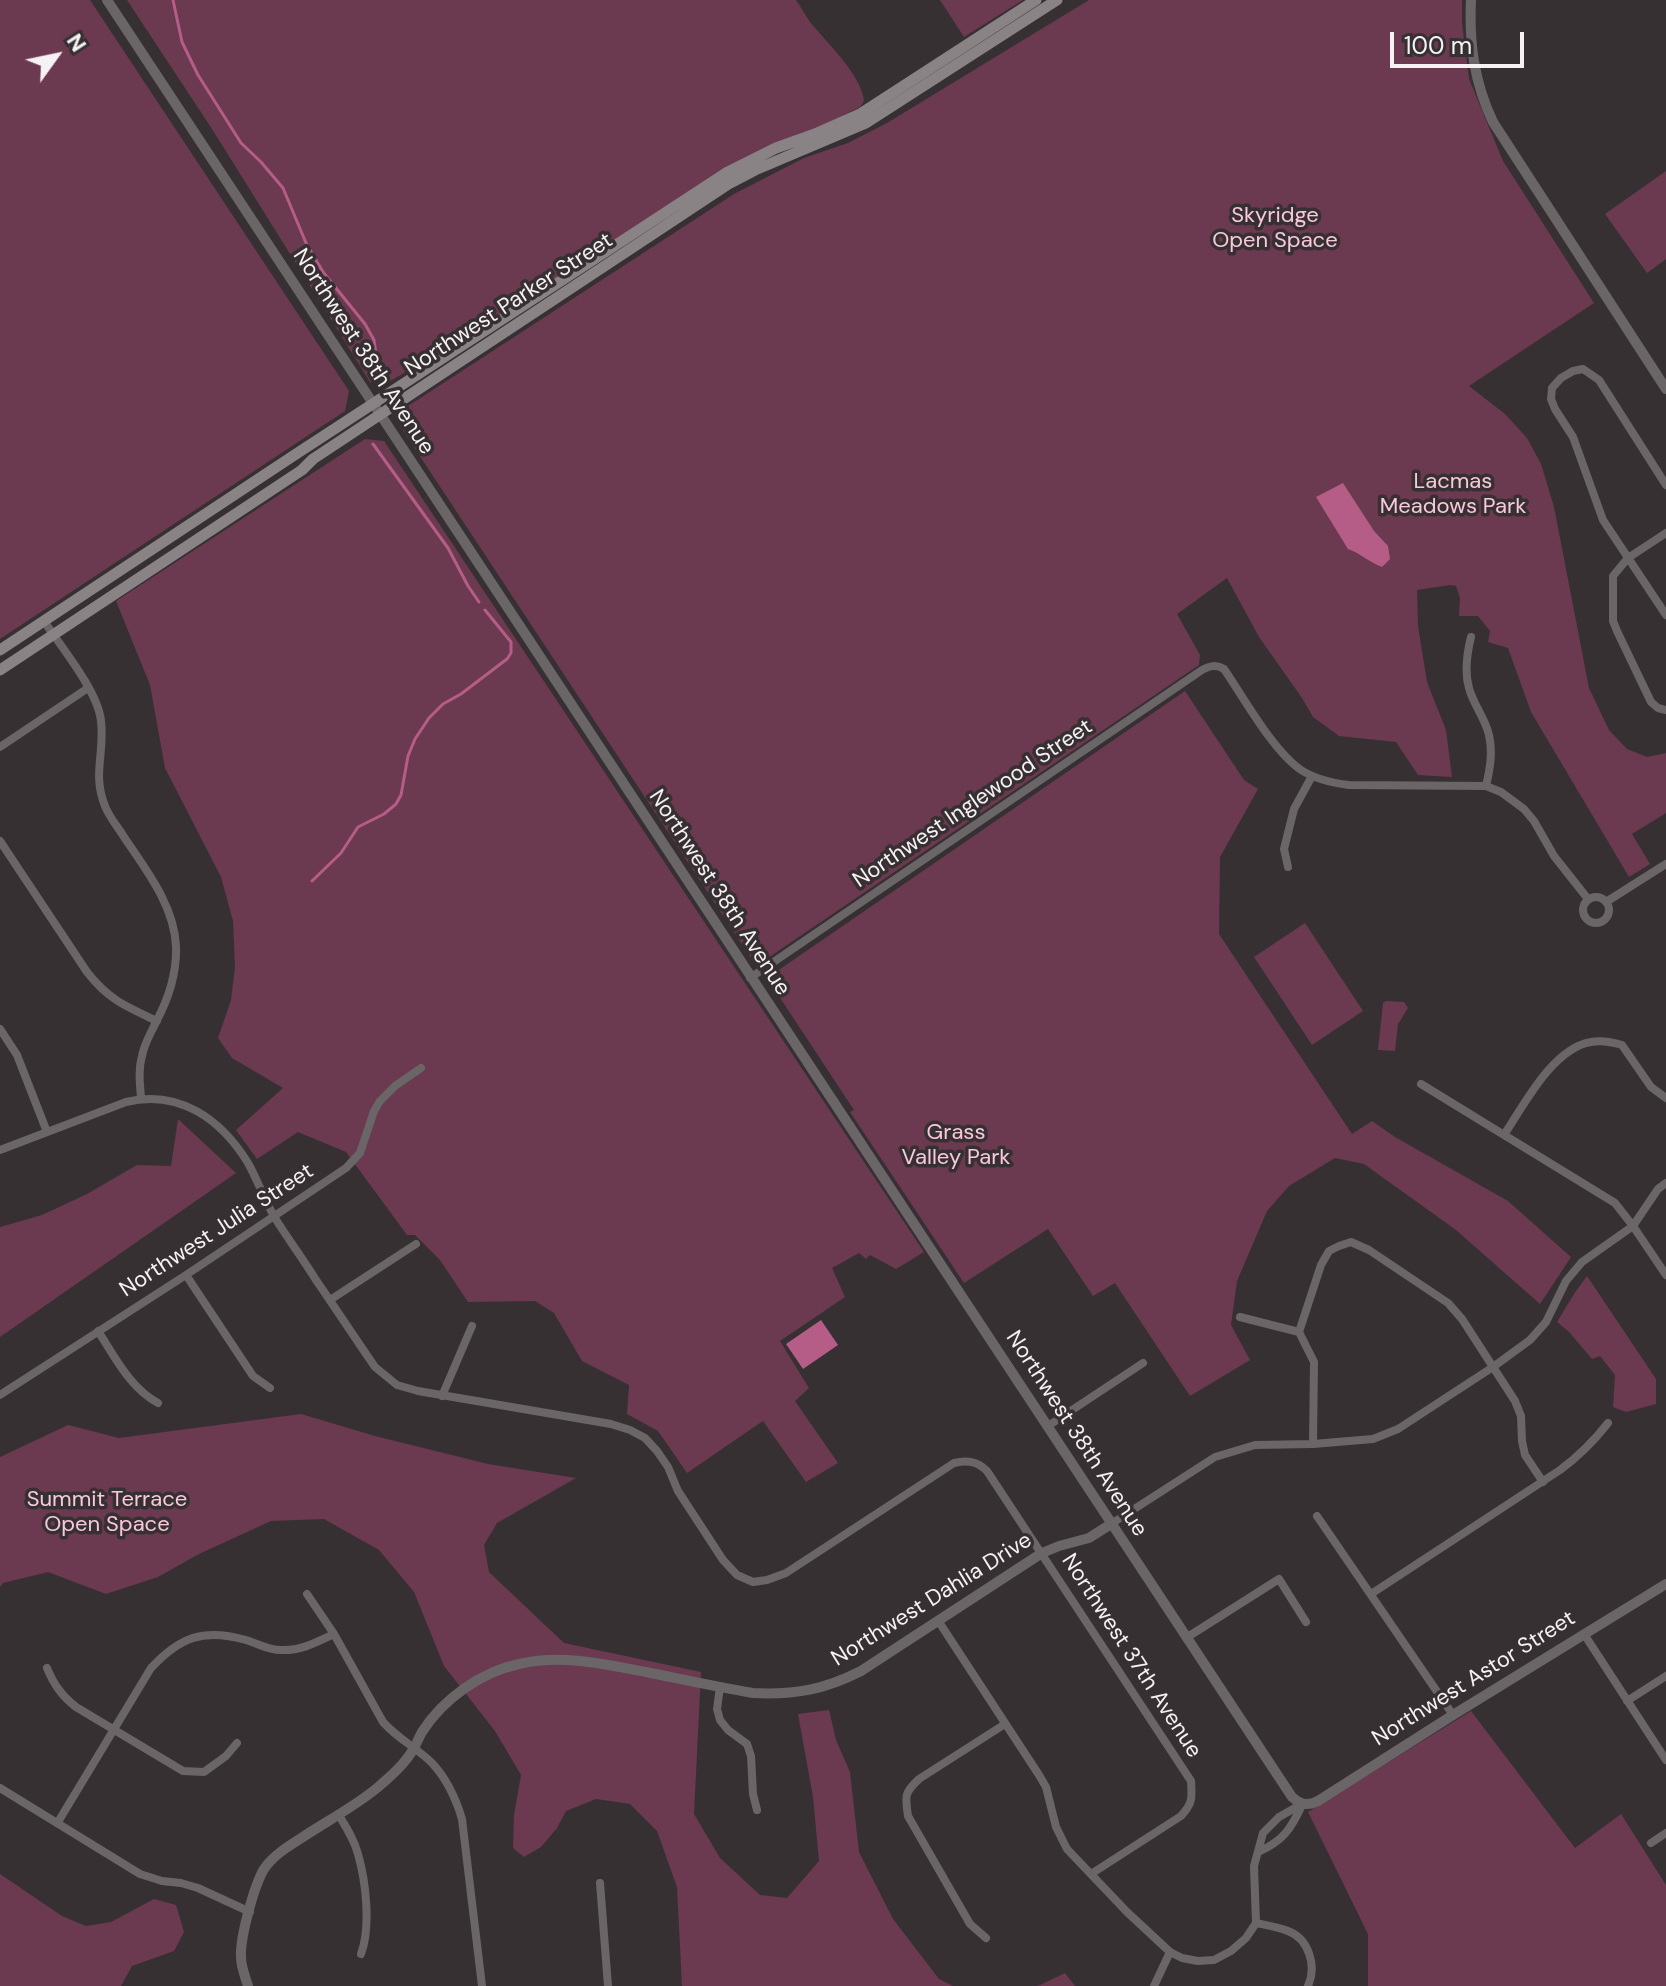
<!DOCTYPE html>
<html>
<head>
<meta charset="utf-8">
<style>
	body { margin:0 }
	#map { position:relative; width:1666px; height:1986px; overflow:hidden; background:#373033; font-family:"DM Sans",sans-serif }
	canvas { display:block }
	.north { position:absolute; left:16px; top:16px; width:80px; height:80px; -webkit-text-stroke:6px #373033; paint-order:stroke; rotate:57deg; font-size:22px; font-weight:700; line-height:32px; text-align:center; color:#f6f1f3 }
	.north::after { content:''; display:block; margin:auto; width:28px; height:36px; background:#f6f1f3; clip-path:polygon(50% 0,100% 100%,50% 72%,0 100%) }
	.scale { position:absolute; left:1390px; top:32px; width:134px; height:36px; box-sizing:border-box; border:4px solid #f6f1f3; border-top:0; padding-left:10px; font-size:24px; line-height:28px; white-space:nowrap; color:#f6f1f3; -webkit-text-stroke:6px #373033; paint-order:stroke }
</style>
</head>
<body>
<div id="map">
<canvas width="1666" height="1986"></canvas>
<div class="north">N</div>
<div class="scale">100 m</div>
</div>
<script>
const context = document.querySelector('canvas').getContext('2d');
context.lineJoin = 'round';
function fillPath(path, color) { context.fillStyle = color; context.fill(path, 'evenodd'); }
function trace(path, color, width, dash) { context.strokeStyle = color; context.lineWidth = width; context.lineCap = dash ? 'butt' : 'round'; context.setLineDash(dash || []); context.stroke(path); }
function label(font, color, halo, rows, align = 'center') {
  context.font = font + ' "DM Sans",sans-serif'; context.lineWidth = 7; context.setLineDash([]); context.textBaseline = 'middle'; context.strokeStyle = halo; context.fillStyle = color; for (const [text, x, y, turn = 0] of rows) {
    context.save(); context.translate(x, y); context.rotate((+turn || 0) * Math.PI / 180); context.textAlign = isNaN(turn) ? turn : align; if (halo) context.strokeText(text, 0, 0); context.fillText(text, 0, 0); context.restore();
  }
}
fillPath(new Path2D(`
	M0 0H90L349 391 345 411 0 639Z
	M127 0H796C801 7 805 15 810 22 827 43 861 74 864 101L860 107 818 128 550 283 461 339 382 386 370 382 212 129Z
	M940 0H1023L964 37Z
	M1089 0H1462V23L1469 79 1503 161 1594 303 1469 386 1505 414 1527 438 1541 464 1554 507 1589 688 1609 730 1627 749 1647 757 1666 753V813L1632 834 1650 864 1629 877 1531 712 1508 648 1488 642 1490 631 1478 616H1459L1460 598 1456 586 1450 585 1417 590 1418 626 1427 682 1446 730 1452 777 1418 775 1396 742 1339 736 1313 717 1302 698 1259 637 1227 578 1177 614 1200 655 1199 665 759 964H755L400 426 408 406 734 194 804 158 848 143 887 123Z
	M1666 171V259L1647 273 1605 214Z
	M365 439 384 441 924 1252 896 1269 870 1255 866 1259 859 1253 832 1268 845 1297 780 1341 809 1388 795 1401 838 1463 806 1482 763 1421 687 1473 658 1431 627 1414 629 1385 582 1361 554 1313 535 1301 468 1302 440 1260 415 1235H407L346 1152 298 1132 257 1159 236 1130 283 1088 232 1058 218 1038 231 1000 235 967 233 921 221 877 165 768 150 685 116 601Z
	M1185 691 1244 780 1258 789 1220 857 1219 934 1352 1134 1372 1121 1395 1137 1508 1201 1571 1257 1540 1304 1456 1230 1364 1164 1335 1158 1289 1186 1267 1211 1237 1281 1231 1325 1250 1360 1190 1396 1115 1283 1093 1296 1048 1229 964 1283 850 1112 854 1110 767 978Z
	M1305 923 1363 1011 1312 1045 1254 957Z
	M1386 1001 1404 1002 1408 1008 1398 1024 1395 1051 1378 1050 1383 1003Z
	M178 1119 236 1173 0 1337V1227L42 1215 87 1194 137 1165 171 1166Z
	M1587 1276 1656 1379V1404L1626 1412 1613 1407 1615 1375 1600 1356 1592 1359 1569 1332 1557 1322 1574 1294Z
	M301 1414 375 1436 488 1464 576 1478 497 1523 484 1545 489 1572 564 1643 701 1672 694 1814 720 1858 760 1895 787 1898 819 1861 813 1797 798 1714 829 1710 836 1740 850 1772 859 1852 893 1919 939 1979 953 1986H682L677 1887 657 1831 630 1804 596 1799 566 1811 557 1828 541 1847 524 1857 513 1848 514 1815 521 1775 495 1731 444 1666 414 1592 379 1550 324 1519 271 1521 199 1554 158 1577 106 1594 48 1572 3 1583 0 1587V1457L68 1425 119 1438Z
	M1471 1711 1575 1848 1621 1814 1666 1885V1986H1368V1934L1308 1812Z
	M0 1874 62 1916 86 1926 111 1922 154 1899 176 1905 184 1932 174 1951 132 1966 121 1986H0Z
	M1065 1973 1075 1986H1036L1040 1985Z`), '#6b3950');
fillPath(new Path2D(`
	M1343 483 1374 531 1388 546 1390 559 1382 567C1369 562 1360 553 1348 549L1316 497Z
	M821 1320 838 1345 803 1369 786 1344Z`), '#b55d86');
trace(new Path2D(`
	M173 0 182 42 198 75 241 143 261 162 283 188 306 243 323 272 365 324 374 340 377 362 376 377
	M373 444 448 548 468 586 479 602
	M312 881 341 853 358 827 384 814 396 804 401 795 408 756 415 739 429 718 443 704 461 694 507 659 511 653V642L485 610`), '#b55d86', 3);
trace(new Path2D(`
	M1666 485 1599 380 1583 369 1573 371 1561 378 1552 388 1551 399 1555 409 1573 437 1603 520 1666 615
	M1666 533 1628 558 1613 576V621L1617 631 1651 702 1658 708 1666 710
	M44 621C61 647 98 691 101 721 105 753 92 774 105 806 109 817 118 827 124 837 146 870 174 905 176 946 177 974 169 998 156 1022 151 1033 144 1044 142 1056 138 1070 140 1084 141 1098
	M1471 637C1467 653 1464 671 1469 688 1473 704 1485 718 1489 735 1493 752 1490 769 1486 786
	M0 747 88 688
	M0 841 87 972C109 1000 125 1006 157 1021
	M1288 867 1284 849 1294 809 1312 776
	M1583 910a13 13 0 1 1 26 0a13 13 0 1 1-26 0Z
	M1606 902 1666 864
	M750 978 1202 670C1210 666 1216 664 1224 669 1244 698 1273 751 1301 770 1315 779 1332 783 1349 785L1486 786 1501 792 1524 809 1534 821 1554 856 1588 899
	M0 1029 17 1055 47 1132
	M1421 1084 1615 1203 1633 1226 1666 1275
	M1504 1135C1524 1105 1553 1048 1591 1042 1602 1040 1612 1042 1622 1045L1651 1087 1666 1098
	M0 1150 126 1102C179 1089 221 1119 248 1163 258 1181 265 1201 275 1218 288 1239 303 1259 316 1280 336 1309 355 1338 375 1367L397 1385 418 1391 611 1424 630 1430 645 1438 657 1451 668 1467 678 1491 723 1560 737 1575 753 1582 767 1580 786 1573 954 1463C967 1460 977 1461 987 1471L1191 1781C1192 1798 1193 1803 1181 1816L1091 1874
	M186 1275 253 1376 270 1388
	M330 1300 416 1244
	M1240 1317 1299 1332
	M98 1331C115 1357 130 1388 158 1403
	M0 1395 186 1275 346 1168 360 1153 374 1111 380 1101 395 1086 421 1068
	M442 1396 472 1326
	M1048 1426 1143 1363
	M1313 1444 1314 1362 1299 1332 1321 1265 1329 1251 1339 1246 1351 1242 1369 1250 1448 1303 1462 1319 1515 1401 1521 1416 1522 1441 1525 1455 1543 1482
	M1317 1516 1453 1715
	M1111 1524 1215 1457 1255 1445 1313 1444 1373 1439 1398 1429 1493 1367 1530 1340 1546 1322 1566 1281 1582 1262 1633 1226 1658 1189 1666 1183
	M307 1594 334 1634 383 1722C398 1739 417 1748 432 1763 447 1779 456 1799 462 1819L482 1986
	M1371 1594 1560 1470C1579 1456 1594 1441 1608 1423
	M939 1622 1039 1775 1046 1787 1056 1827 1067 1849 1127 1912 1170 1952 1182 1958 1198 1961 1214 1960 1231 1951 1246 1938 1256 1923 1254 1866 1263 1833 1279 1817 1302 1804
	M1584 1634 1666 1760
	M1186 1638 1279 1579 1306 1622
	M47 1668C54 1685 62 1696 76 1707L183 1771 204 1772 226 1756 237 1743
	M720 1687 717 1709 720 1720 728 1730 747 1744 751 1756 753 1794 757 1810
	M1627 1701 1666 1676
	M0 1788 140 1874 162 1881 181 1883 198 1888 250 1912
	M338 1814C346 1827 354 1839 358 1854 366 1882 371 1927 361 1954
	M58 1822 151 1668C180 1637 203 1628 246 1640 259 1644 268 1650 281 1650 301 1651 317 1642 334 1634
	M1651 1843 1666 1833
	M1258 1852C1283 1841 1291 1829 1302 1805
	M600 1883 608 1986
	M1256 1923C1266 1925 1278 1927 1288 1931 1309 1939 1317 1966 1308 1986
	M986 1938 970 1924 908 1816C905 1796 904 1793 919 1779L1005 1724
	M1154 1986 1170 1952`), '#6a6668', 8);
trace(new Path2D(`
	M107 0 1292 1797C1301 1805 1308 1806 1318 1801L1453 1715 1666 1584
	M1471 0C1469 43 1474 82 1493 122L1666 389
	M248 1986C245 1976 241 1967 241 1957 240 1937 254 1886 264 1869 274 1854 291 1845 306 1835 329 1820 355 1806 377 1788 391 1776 405 1764 414 1748 417 1743 419 1737 422 1732 443 1699 481 1672 519 1664 562 1654 604 1664 646 1672 681 1679 717 1687 753 1693 794 1695 824 1690 861 1671L1042 1553 1059 1546 1089 1538 1111 1524`), '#6a6668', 10);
trace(new Path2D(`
	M0 650 293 456 726 173 776 148 815 134 860 114 1036 0
	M0 670 302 470 313 459 730 183 755 170 866 123 1057 0`), '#898385', 11);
label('22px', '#f9c8dc', '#373033', [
	["Skyridge",1275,216],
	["Open Space",1275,241],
	["Lacmas",1453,482],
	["Meadows Park",1453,507],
	["Grass",956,1133],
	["Valley Park",956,1158],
	["Summit Terrace",107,1500],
	["Open Space",107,1525]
]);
label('22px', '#f6f1f3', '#373033', [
	["Northwest Parker Street",509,305,-33],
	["Northwest 38th Avenue",363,352,57],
	["Northwest Inglewood Street",973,804,-34],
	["Northwest 38th Avenue",719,893,57],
	["Northwest Julia Street",217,1231,-33],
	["Northwest 38th Avenue",1076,1434,57],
	["Northwest Dahlia Drive",932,1600,-32],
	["Northwest 37th Avenue",1131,1656,57],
	["Northwest Astor Street",1474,1679,-32]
]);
</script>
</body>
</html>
